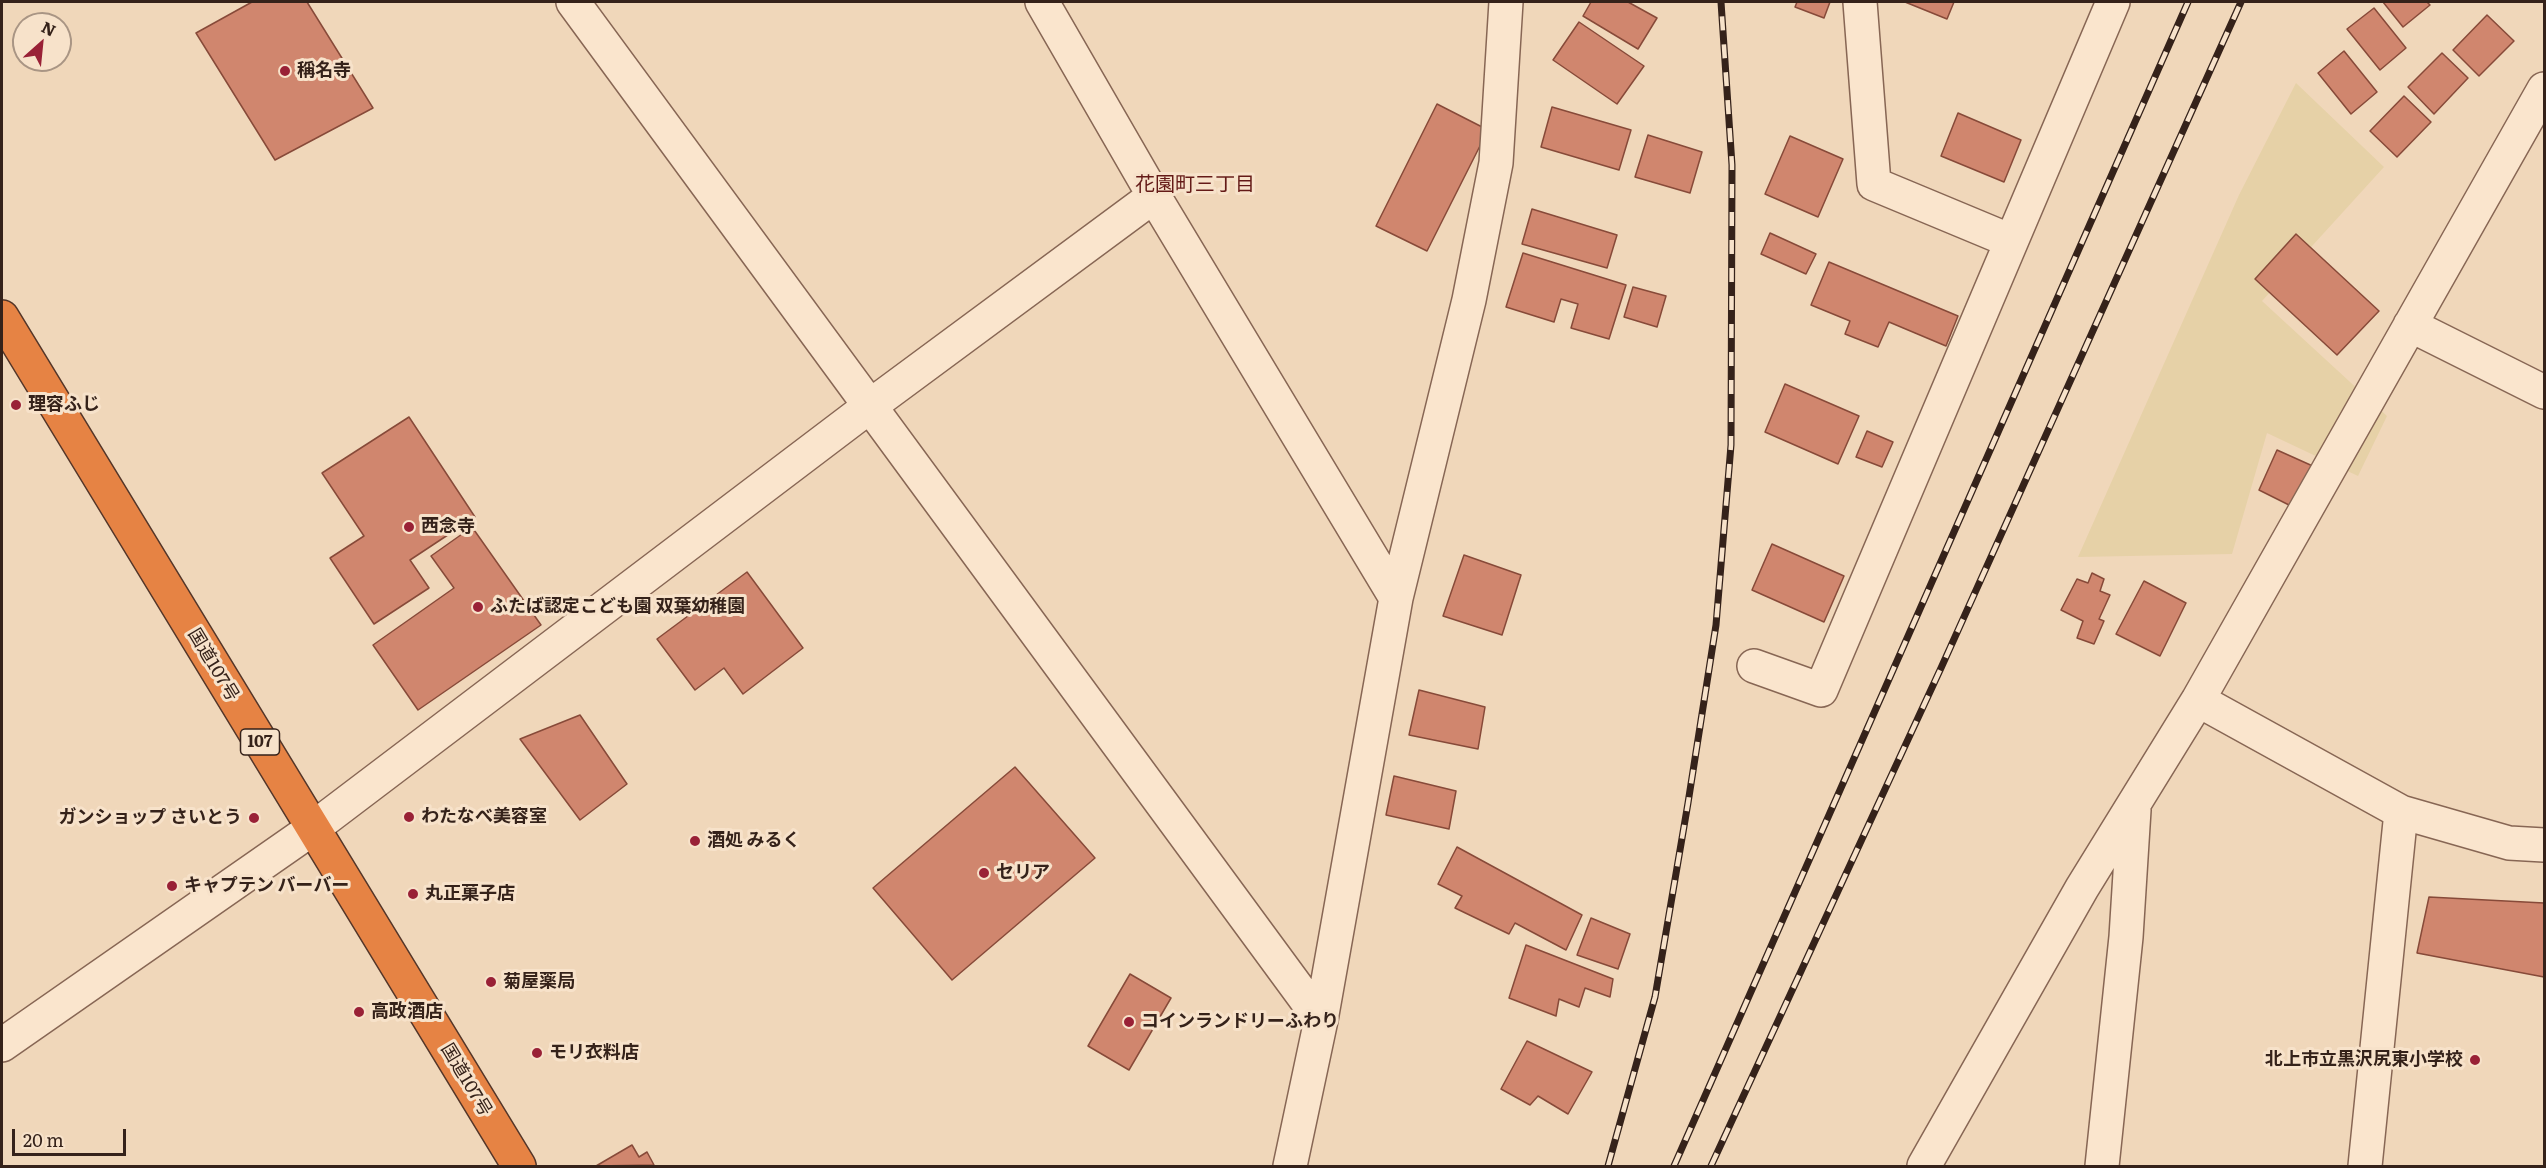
<!DOCTYPE html>
<html>
<head>
<meta charset="utf-8">
<style>
	body { margin:0 }
	#map { position:relative; width:2546px; height:1168px; overflow:hidden; background:#f0d7ba; font-family:Literata,serif }
	canvas { display:block }
	.frame { position:absolute; inset:0; border:3px solid #35221a; pointer-events:none }
	.north { position:absolute; left:12px; top:12px; width:60px; height:60px; box-sizing:border-box; background:#f7e2ca; border:2px solid #a99584; border-radius:50%; rotate:27deg; font-size:16px; font-weight:700; line-height:24px; text-align:center; color:#35221a }
	.north::after { content:''; display:block; margin:auto; width:21px; height:27px; background:#992136; clip-path:polygon(50% 0,100% 100%,50% 72%,0 100%) }
	.scale { position:absolute; left:12px; top:1129px; width:114px; height:27px; box-sizing:border-box; border:3px solid #35221a; border-top:0; padding-left:8px; font-size:18px; line-height:21px; white-space:nowrap; color:#35221a; -webkit-text-stroke:4px #f7e2ca; paint-order:stroke }
</style>
</head>
<body>
<div id="map">
<canvas width="2546" height="1168"></canvas>
<div class="frame"></div>
<div class="north">N</div>
<div class="scale">20 m</div>
</div>
<script>
const context = document.querySelector('canvas').getContext('2d');
context.lineJoin = 'round';
function fillPath(path, color) { context.fillStyle = color; context.fill(path, 'evenodd'); }
function trace(path, color, width, dash) { context.strokeStyle = color; context.lineWidth = width; context.lineCap = dash ? 'butt' : 'round'; context.setLineDash(dash || []); context.stroke(path); }
function label(font, color, halo, rows, align = 'center') {
  context.font = font + ' Literata,"Noto Sans JP",serif'; context.lineWidth = 6; context.setLineDash([]); context.textBaseline = 'middle'; context.strokeStyle = halo; context.fillStyle = color; for (const [text, x, y, turn = 0] of rows) {
    context.save(); context.translate(x, y); context.rotate((+turn || 0) * Math.PI / 180); context.textAlign = isNaN(turn) ? turn : align; if (halo) context.strokeText(text, 0, 0); context.fillText(text, 0, 0); context.restore();
  }
}
fillPath(new Path2D(`
	M2296 83 2384 167 2262 301 2387 416 2358 476 2267 433 2232 554 2078 557 2239 195Z`), '#e6d1a7');
const building = new Path2D(`
	M252 2H307L373 108 275 160 196 33Z
	M1591 2H1628L1657 18 1638 49 1583 16Z
	M1797 2H1830L1824 18 1795 7Z
	M1905 2H1954L1947 19Z
	M2383 2H2427L2430 5 2403 27Z
	M2374 8 2406 48 2380 70 2347 29Z
	M2487 15 2514 41 2479 76 2453 50Z
	M1579 22 1644 66 1617 104 1553 60Z
	M2344 51 2377 92 2351 114 2318 73Z
	M2442 53 2468 78 2434 114 2408 87Z
	M2404 96 2431 122 2397 157 2370 131Z
	M1437 104 1488 130 1427 251 1376 226Z
	M1552 107 1631 130 1619 170 1541 147Z
	M1958 113 2021 140 2004 182 1941 156Z
	M1648 135 1702 152 1690 193 1635 177Z
	M1790 136 1843 159 1818 217 1765 194Z
	M1532 209 1617 235 1607 268 1522 244Z
	M1770 233 1816 254 1806 274 1761 254Z
	M2296 234 2379 311 2337 355 2255 279Z
	M1523 253 1626 285 1609 339 1571 328 1578 304 1561 299 1554 322 1506 307Z
	M1829 262 1958 316 1946 346 1889 322 1878 347 1845 334 1850 321 1811 305Z
	M1633 287 1666 296 1657 327 1624 317Z
	M1785 384 1859 416 1838 464 1765 432Z
	M409 417 475 517 410 560 429 588 374 624 330 558 364 536 322 473Z
	M1867 431 1893 442 1882 467 1856 457Z
	M2277 450 2335 476 2315 518 2259 490Z
	M472 527 541 625 418 710 373 645 454 588 431 556Z
	M1772 544 1844 576 1824 622 1752 590Z
	M1464 555 1521 575 1502 635 1443 616Z
	M747 572 803 648 743 694 724 668 695 690 657 639Z
	M2092 573 2104 579 2100 591 2110 595 2099 619 2104 621 2094 644 2077 638 2083 621 2061 610 2077 579 2088 583Z
	M2144 581 2186 603 2160 656 2116 634Z
	M1419 690 1485 707 1478 749 1409 735Z
	M580 715 627 784 580 820 520 739Z
	M1015 767 1095 858 952 980 873 888Z
	M1394 776 1456 791 1449 829 1386 815Z
	M1457 847 1582 915 1566 950 1515 923 1509 934 1455 908 1462 896 1438 884Z
	M2429 897 2544 903V977L2417 953Z
	M1591 918 1630 934 1618 969 1577 955Z
	M1526 945 1613 979 1610 997 1585 988 1579 1007 1559 999 1556 1016 1509 998Z
	M1130 974 1171 998 1129 1070 1088 1046Z
	M1527 1041 1592 1072 1568 1114 1538 1096 1530 1105 1501 1089Z
	M632 1145 639 1157 647 1152 654 1165 596 1166Z`);
fillPath(building, '#d0866e');
trace(building, '#874a39', 1.5);
const minor = new Path2D(`
	M573 2 1321 1020
	M1042 2 1154 196 1396 598
	M1860 2 1874 184 2011 241
	M2410 325 2544 392
	M1754 666 1821 690 2113 2
	M2198 700 2401 812 2509 843 2544 845
	M2 1045 312 829 870 406 1154 196
	M1290 1166 1321 1020 1396 598 1469 300 1496 163 1506 2
	M1924 1166 2082 888 2198 700 2544 89
	M2102 1166 2126 937 2134 810
	M2365 1166 2401 812`);
const highway = new Path2D(`
	M2 317 519 1166`);
trace(minor, '#876654', 36);
trace(highway, '#543629', 36);
trace(minor, '#fae5cd', 33);
trace(highway, '#e68344', 33);
const rail = new Path2D(`
	M1608 1166 1655 997 1688 803 1716 625 1731 445 1732 165 1721 2
	M1674 1166 2188 2
	M1711 1166 1941 668 2241 2`);
trace(rail, '#35221a', 7);
trace(rail, '#f7e2ca', 4.5, [14]);
for (const [x, y, r, color] of [
	[285,71,6,"#992136"],
	[16,405,6,"#992136"],
	[409,527,6,"#992136"],
	[478,607,6,"#992136"],
	[409,817,6,"#992136"],
	[254,818,6,"#992136"],
	[695,841,6,"#992136"],
	[984,873,6,"#992136"],
	[172,886,6,"#992136"],
	[413,894,6,"#992136"],
	[491,982,6,"#992136"],
	[359,1012,6,"#992136"],
	[1129,1022,6,"#992136"],
	[537,1053,6,"#992136"],
	[2475,1060,6,"#992136"]
]) { const dot = new Path2D(); dot.arc(x, y, r, 0, 2 * Math.PI); context.fillStyle = color; context.fill(dot); trace(dot, '#f7e2ca', 2); }
for (const [x, y, w] of [
	[260,742,39]
]) { const box = new Path2D(); box.roundRect(x - w / 2, y - 13, w, 26, 4.5); context.fillStyle = '#f7e2ca'; context.fill(box); trace(box, '#35221a', 1.5); }
label('bold 16px', '#35221a', null, [
	["107",260,742]
]);
label('bold 18px', '#35221a', '#f7e2ca', [
	["稱名寺",297,71],
	["理容ふじ",28,405],
	["西念寺",421,527],
	["ふたば認定こども園 双葉幼稚園",490,607],
	["わたなべ美容室",421,817],
	["ガンショップ さいとう",242,818,"right"],
	["酒処 みるく",707,841],
	["セリア",996,873],
	["キャプテン バーバー",184,886],
	["丸正菓子店",425,894],
	["菊屋薬局",503,982],
	["高政酒店",371,1012],
	["コインランドリーふわり",1141,1022],
	["モリ衣料店",549,1053],
	["北上市立黒沢尻東小学校",2463,1060,"right"]
], 'left');
label('18px', '#35221a', '#f7e2ca', [
	["国道107号",213,665,59],
	["国道107号",466,1080,59]
]);
label('20px', '#641a17', '#f7e2ca', [
	["花園町三丁目",1195,185]
]);
</script>
</body>
</html>
